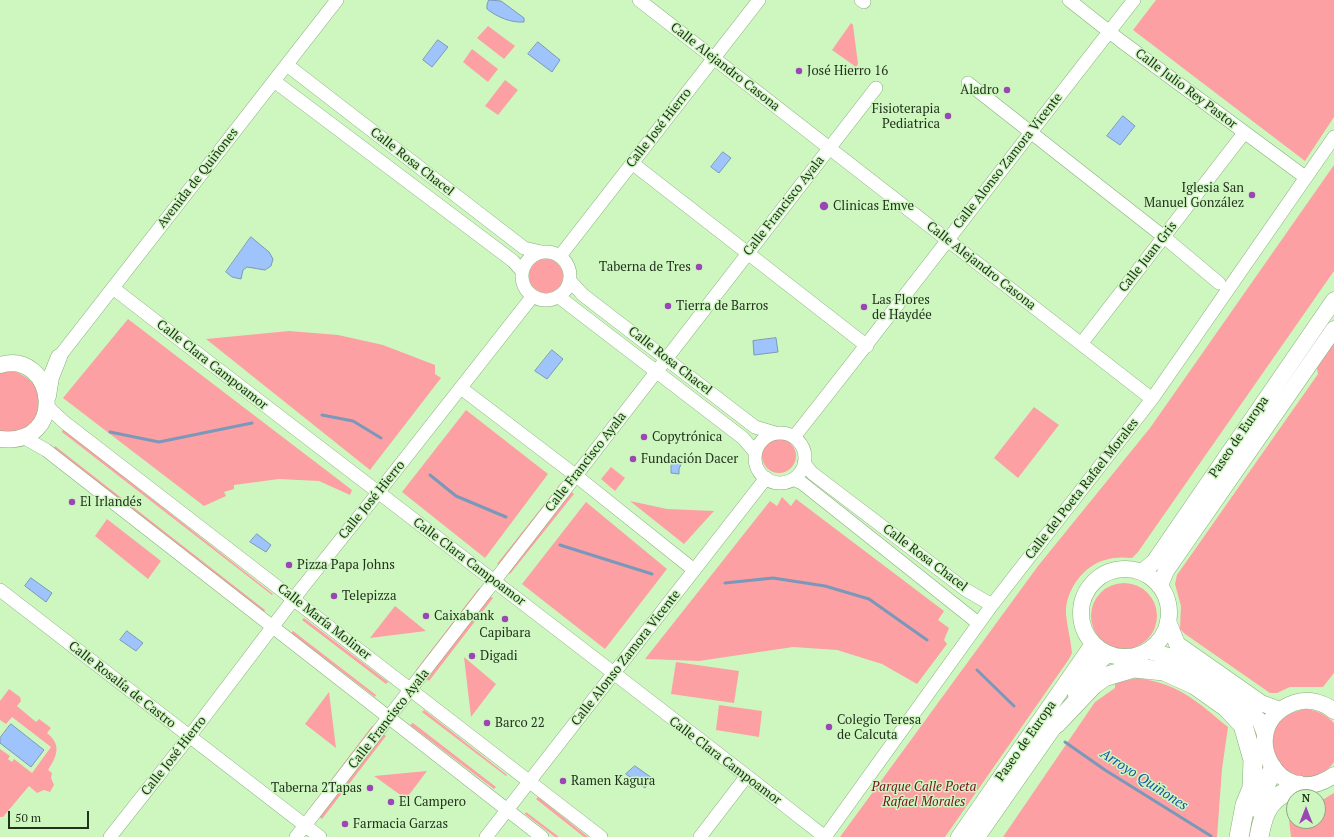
<!DOCTYPE html>
<html>
<head>
<meta charset="utf-8">
<style>
	body { margin:0 }
	#map { position:relative; width:1334px; height:837px; overflow:hidden; background:#cef7c0; font-family:"PT Serif",serif }
	canvas { display:block }
	.north { position:absolute; left:1286px; top:789px; width:40px; height:40px; box-sizing:border-box; background:#cef7c0; border:1px solid #8aa87f; border-radius:50%; rotate:0deg; font-size:11px; font-weight:700; line-height:16px; text-align:center; color:#23321e }
	.north::after { content:''; display:block; margin:auto; width:14px; height:18px; background:#9b46b4; clip-path:polygon(50% 0,100% 100%,50% 72%,0 100%) }
	.scale { position:absolute; left:8px; top:811px; width:81px; height:18px; box-sizing:border-box; border:2px solid #23321e; border-top:0; padding-left:5px; font-size:12px; line-height:14px; white-space:nowrap; color:#23321e; -webkit-text-stroke:3px #cef7c0; paint-order:stroke }
</style>
</head>
<body>
<div id="map">
<canvas width="1334" height="837"></canvas>
<div class="north">N</div>
<div class="scale">50 m</div>
</div>
<script>
const context = document.querySelector('canvas').getContext('2d');
context.lineJoin = 'round';
function fillPath(path, color) { context.fillStyle = color; context.fill(path, 'evenodd'); }
function trace(path, color, width, dash) { context.strokeStyle = color; context.lineWidth = width; context.lineCap = dash ? 'butt' : 'round'; context.setLineDash(dash || []); context.stroke(path); }
function label(font, color, halo, rows, align = 'center') {
  context.font = font + ' "PT Serif",serif'; context.lineWidth = 3; context.setLineDash([]); context.textBaseline = 'middle'; context.strokeStyle = halo; context.fillStyle = color; for (const [text, x, y, turn = 0] of rows) {
    context.save(); context.translate(x, y); context.rotate((+turn || 0) * Math.PI / 180); context.textAlign = isNaN(turn) ? turn : align; if (halo) context.strokeText(text, 0, 0); context.fillText(text, 0, 0); context.restore();
  }
}
fillPath(new Path2D(`
	M1156 0H1334V117L1305 161 1133 30Z
	M851 23 853 25 858 64 856 67 832 50Z
	M488 26 515 46 504 59 477 38Z
	M472 49 498 69 488 82 463 62Z
	M505 80 518 90 498 115 485 106Z
	M1334 165V271L1138 552 1132 558C1123 557 1114 557 1105 560 1083 566 1065 591 1066 614 1067 627 1071 640 1072 653L1069 659 945 837H840L1038 566 1150 428Z
	M529 276a17 17 0 1 1 34 0a17 17 0 1 1-34 0Z
	M128 319 352 490 350 495 319 481 279 479 234 485V489L224 492 226 496 204 506 63 398Z
	M289 331 338 335 383 345 435 365V374L441 378 370 470 206 339Z
	M1334 343V673L1323 687H1290L1277 693H1270L1185 634 1180 629 1181 606 1175 584 1177 575 1318 374 1317 368Z
	M13 371C58 385 41 441 0 431V373Z
	M1034 407 1059 425 1018 478 994 458Z
	M466 410 548 474 485 558 402 492Z
	M63 429 273 594 272 595 62 432Z
	M762 456a17 17 0 1 1 34 0a17 17 0 1 1-34 0Z
	M55 446 265 610 264 612 54 448Z
	M611 467 625 478 615 491 601 479Z
	M561 483 574 494 510 574 497 564Z
	M782 497 791 506 796 499 944 611 938 620 949 628 944 640 947 644 917 684 882 664 837 650 793 647 699 661 645 659 770 501 777 506Z
	M630 501 667 509 714 511 684 544Z
	M586 502 667 569 605 649 522 584Z
	M107 519 161 561 148 579 95 536Z
	M1091 616a33 33 0 1 1 66 0a33 33 0 1 1-66 0Z
	M479 588 493 598 429 681 416 670Z
	M395 606 426 631 370 638Z
	M304 618 388 682 386 684 302 620Z
	M293 631 376 695 375 697 291 633Z
	M464 657 496 684 471 717Z
	M676 662 739 671 734 703 671 694Z
	M1137 678C1180 684 1196 701 1228 727L1222 769 1217 837H1003L1095 702 1115 688V683Z
	M9 689 20 697 21 701 17 706 36 722 39 719 51 728 47 733C62 745 57 756 48 770L52 773 51 778 54 785 50 792 44 790 37 793 29 786 3 817H0V749L10 756 8 759 12 762 14 759 32 773 51 747 12 717 6 724 0 720V701Z
	M329 692 336 748 305 724Z
	M719 705 762 711 759 737 716 730Z
	M1306 709C1318 711 1326 714 1334 723V762C1330 768 1324 772 1317 775 1276 791 1247 719 1306 709Z
	M424 710 507 775 506 776 422 712Z
	M413 723 496 787 494 789 410 725Z
	M372 726 386 736 322 819 309 809Z
	M427 771 406 799 374 776Z
	M1334 793V837H1291L1288 811 1291 804H1294V821H1318V800L1324 799Z
	M538 797 588 837H584L536 799Z
	M526 812 559 837H555L525 814Z`), '#fca0a3');
const water = new Path2D(`
	M489 0 501 1 524 18V22C511 23 497 17 487 9V5Z
	M438 40 448 47 432 67 423 60Z
	M538 42 560 60 552 72 528 54Z
	M1123 116 1135 126 1120 145 1107 136Z
	M723 152 731 158 719 173 711 167Z
	M251 237 269 252 273 259 271 266 265 270 247 267 243 270 241 279 232 277 226 272Z
	M776 338 778 352 754 355 753 341Z
	M552 350 563 359 547 379 535 371Z
	M677 458 682 462 679 469V474L671 473V466Z
	M257 534 271 545 266 552 250 542Z
	M31 578 52 593 46 602 25 586Z
	M127 631 143 643 136 651 120 640Z
	M11 724 44 750 31 767 0 743V738Z
	M635 766 652 778 645 788 626 774Z`);
fillPath(water, '#9fc4fb');
trace(water, '#7a98b9', 1);
trace(new Path2D(`
	M322 415 353 421 381 438
	M110 432 159 442 252 423
	M430 475 456 496 506 517
	M560 545 652 574
	M725 583 773 578 825 586 869 599 927 640
	M977 670 1014 706
	M1065 742 1105 770 1211 836`), '#7a98b9', 3);
const minor = new Path2D(`
	M639 0 1152 399
	M861 0 864 2
	M1069 0 1121 41 1305 177
	M287 65 524 248 541 252
	M274 81 513 261 522 271
	M968 83 1164 237 1219 283
	M632 163 867 346
	M522 276a24 24 0 1 1 48 0a24 24 0 1 1-48 0Z
	M560 256 759 0
	M570 281 583 295 755 427 775 433
	M113 288C350 472 589 652 825 837L992 605 1152 399 1334 137
	M559 297 743 438 755 452
	M1081 344 1244 133
	M59 357 337 0
	M461 388 575 475 694 570
	M48 407 64 422 601 837
	M755 458a25 25 0 1 1 50 0a25 25 0 1 1-50 0Z
	M23 437 46 450 542 837
	M794 437C909 292 1020 145 1134 0
	M804 463 812 473 966 590 992 605
	M793 479 802 483 978 623
	M0 590 320 837
	M110 837 189 737 302 588 385 484 532 297
	M296 837 876 88
	M486 837 766 478
	M700 837 746 777`);
const major = new Path2D(`
	M0 365C55 349 69 447 0 439
	M48 396 51 377 59 357
	M1081 613a44 44 0 1 1 88 0a44 44 0 1 1-88 0Z
	M1142 572 1154 562 1334 300
	M1160 585 1166 571 1334 329
	M1168 621 1177 644 1261 703 1280 710
	M1148 651 1169 656 1252 714 1260 721 1265 734
	M1076 695 1100 661 1108 654
	M1334 711C1323 702 1308 698 1294 703 1233 725 1278 815 1334 775
	M959 837 1093 644
	M977 837 1063 714`);
const highway = new Path2D(`
	M1056 724 1093 685 1104 677 1134 668 1164 671 1195 685 1226 707 1243 725 1253 760 1252 788 1245 805 1239 837
	M1253 807 1262 793 1273 769
	M1259 837C1264 807 1272 797 1299 785`);
trace(minor, '#87ad7a', 14);
trace(major, '#87ad7a', 17);
trace(highway, '#87ad7a', 20);
trace(minor, '#fff', 13);
trace(major, '#fff', 16);
trace(highway, '#fff', 19);
for (const [x, y, r, color] of [
	[799,71,4,"#9b46b4"],
	[1007,90,4,"#9b46b4"],
	[948,116,4,"#9b46b4"],
	[1252,195,4,"#9b46b4"],
	[824,206,5,"#9b46b4"],
	[699,267,4,"#9b46b4"],
	[668,306,4,"#9b46b4"],
	[864,307,4,"#9b46b4"],
	[644,437,4,"#9b46b4"],
	[633,459,4,"#9b46b4"],
	[72,502,4,"#9b46b4"],
	[289,565,4,"#9b46b4"],
	[334,596,4,"#9b46b4"],
	[426,616,4,"#9b46b4"],
	[505,619,4,"#9b46b4"],
	[472,656,4,"#9b46b4"],
	[487,723,4,"#9b46b4"],
	[829,727,4,"#9b46b4"],
	[563,781,4,"#9b46b4"],
	[370,788,4,"#9b46b4"],
	[391,802,4,"#9b46b4"],
	[345,824,4,"#9b46b4"]
]) { const dot = new Path2D(); dot.arc(x, y, r, 0, 2 * Math.PI); context.fillStyle = color; context.fill(dot); trace(dot, '#cef7c0', 1.5); }
label('13px', '#23321e', '#cef7c0', [
	["Calle Alejandro Casona",725,67,38],
	["Calle Julio Rey Pastor",1186,89,37],
	["Calle José Hierro",659,128,-52],
	["Calle Alonso Zamora Vicente",1008,161,-52],
	["Calle Rosa Chacel",412,162,38],
	["Avenida de Quiñones",198,178,-52],
	["Calle Francisco Ayala",784,206,-52],
	["Calle Juan Gris",1148,257,-52],
	["Calle Alejandro Casona",981,266,38],
	["Calle Rosa Chacel",670,361,38],
	["Calle Clara Campoamor",212,365,38],
	["Paseo de Europa",1239,437,-56],
	["Calle Francisco Ayala",586,462,-52],
	["Calle del Poeta Rafael Morales",1082,489,-52],
	["Calle José Hierro",372,500,-51],
	["Calle Rosa Chacel",925,558,37],
	["Calle Clara Campoamor",469,562,37],
	["Calle María Moliner",324,622,38],
	["Calle Alonso Zamora Vicente",626,658,-52],
	["Calle Rosalía de Castro",122,685,38],
	["Calle Francisco Ayala",389,719,-52],
	["Paseo de Europa",1026,741,-55],
	["Calle José Hierro",174,756,-52],
	["Calle Clara Campoamor",725,761,37]
]);
label('13px', '#23321e', '#cef7c0', [
	["José Hierro 16",807,71],
	["Aladro",999,90,"right"],
	["Fisioterapia",940,109,"right"],
	["Pediatrica",940,124,"right"],
	["Iglesia San",1244,188,"right"],
	["Manuel González",1244,203,"right"],
	["Clinicas Emve",833,206],
	["Taberna de Tres",691,267,"right"],
	["Las Flores",872,300],
	["de Haydée",872,315],
	["Tierra de Barros",676,306],
	["Copytrónica",652,437],
	["Fundación Dacer",641,459],
	["El Irlandés",80,502],
	["Pizza Papa Johns",297,565],
	["Telepizza",342,596],
	["Caixabank",434,616],
	["Capibara",505,633,"center"],
	["Digadi",480,656],
	["Colegio Teresa",837,720],
	["de Calcuta",837,735],
	["Barco 22",495,723],
	["Ramen Kagura",571,781],
	["Taberna 2Tapas",362,788,"right"],
	["El Campero",399,802],
	["Farmacia Garzas",353,824]
], 'left');
label('italic 13px', '#7c0e24', '#cef7c0', [
	["Parque Calle Poeta",924,787],
	["Rafael Morales",924,802]
]);
label('italic 14px', '#1b54a3', '#cef7c0', [
	["Arroyo Quiñones",1144,780,33]
]);
</script>
</body>
</html>
